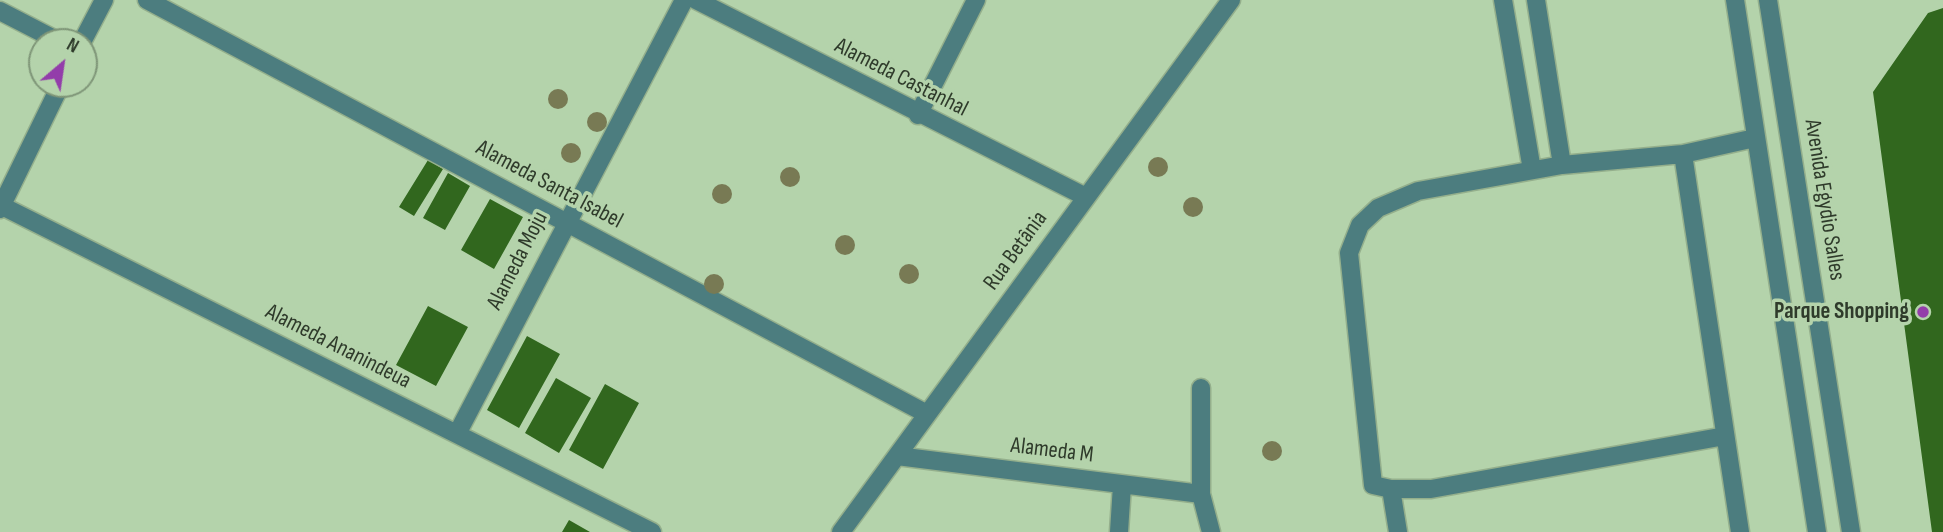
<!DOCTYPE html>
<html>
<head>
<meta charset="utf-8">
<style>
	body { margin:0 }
	#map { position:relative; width:1943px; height:532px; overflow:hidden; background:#b4d3ab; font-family:"Sofia Sans Condensed",sans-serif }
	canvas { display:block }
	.north { position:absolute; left:28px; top:28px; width:70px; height:70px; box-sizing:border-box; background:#b4d3ab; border:2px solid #7f9678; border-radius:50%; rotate:29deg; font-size:19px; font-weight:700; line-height:28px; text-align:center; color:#2f3b2b }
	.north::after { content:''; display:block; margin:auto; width:24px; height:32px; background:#933daa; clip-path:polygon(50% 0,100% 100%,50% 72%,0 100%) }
</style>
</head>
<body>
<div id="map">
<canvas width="1943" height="532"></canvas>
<div class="north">N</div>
</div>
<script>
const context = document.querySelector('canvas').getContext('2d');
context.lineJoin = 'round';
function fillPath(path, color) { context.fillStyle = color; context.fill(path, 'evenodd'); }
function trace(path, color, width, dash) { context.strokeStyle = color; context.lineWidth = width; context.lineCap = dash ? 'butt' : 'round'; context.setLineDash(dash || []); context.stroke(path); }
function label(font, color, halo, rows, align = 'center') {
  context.font = font + ' "Sofia Sans Condensed",sans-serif'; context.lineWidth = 7; context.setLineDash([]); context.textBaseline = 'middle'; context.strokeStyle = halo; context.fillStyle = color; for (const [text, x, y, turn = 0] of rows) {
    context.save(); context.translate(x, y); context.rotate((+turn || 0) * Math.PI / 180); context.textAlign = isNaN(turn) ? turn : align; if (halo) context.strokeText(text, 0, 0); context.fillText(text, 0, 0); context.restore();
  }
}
fillPath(new Path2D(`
	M1943 8V532H1932L1873 92 1928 13Z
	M428 160 443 169 414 216 399 207Z
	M448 173 470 186 445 230 423 218Z
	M490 199 523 217 494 269 461 250Z
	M428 306 468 327 436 386 396 365Z
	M527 336 560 354 519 428 487 410Z
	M556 378 591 398 559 453 525 433Z
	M605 384 639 403 603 469 569 450Z
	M569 520 590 532H562Z`), '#31671e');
const minor = new Path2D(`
	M147 0 927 414
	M696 0 1086 197
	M1503 0 1532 170
	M1536 0 1562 165
	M1735 0 1817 532
	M1768 0 1851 532
	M0 11 60 42
	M82 42 104 0
	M918 115 976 0
	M1683 154 1755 138
	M2 206 652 532
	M0 209 61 84
	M1201 388V494L1211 532
	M457 434 684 0
	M1725 436 1431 489H1391L1373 485 1349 253 1360 225 1378 208 1418 191 1562 165 1683 154 1740 532
	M897 456 1201 494
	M1391 489 1398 532
	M841 532 1231 0
	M1119 532 1122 485`);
trace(minor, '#94af8c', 21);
trace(minor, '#4c7d7f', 18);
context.fillStyle = '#787a54';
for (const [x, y] of [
	[558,99],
	[597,122],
	[571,153],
	[1158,167],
	[790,177],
	[722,194],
	[1193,207],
	[845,245],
	[909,274],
	[714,284],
	[1272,451]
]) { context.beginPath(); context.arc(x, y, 10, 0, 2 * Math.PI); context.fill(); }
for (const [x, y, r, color] of [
	[1923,312,7,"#933daa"]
]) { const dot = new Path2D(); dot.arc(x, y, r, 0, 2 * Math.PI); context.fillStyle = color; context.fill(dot); trace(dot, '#b4d3ab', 2.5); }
label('23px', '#2f3b2b', '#b4d3ab', [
	["Alameda Castanhal",901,78,27],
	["Alameda Santa Isabel",549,185,28],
	["Avenida Egydio Salles",1824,200,81],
	["Rua Betânia",1016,251,-54],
	["Alameda Moju",518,261,-63],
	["Alameda Ananindeua",338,347,27],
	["Alameda M",1052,451,7]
]);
label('bold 23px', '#2f3b2b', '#b4d3ab', [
	["Parque Shopping",1909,312]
], 'right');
</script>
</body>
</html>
